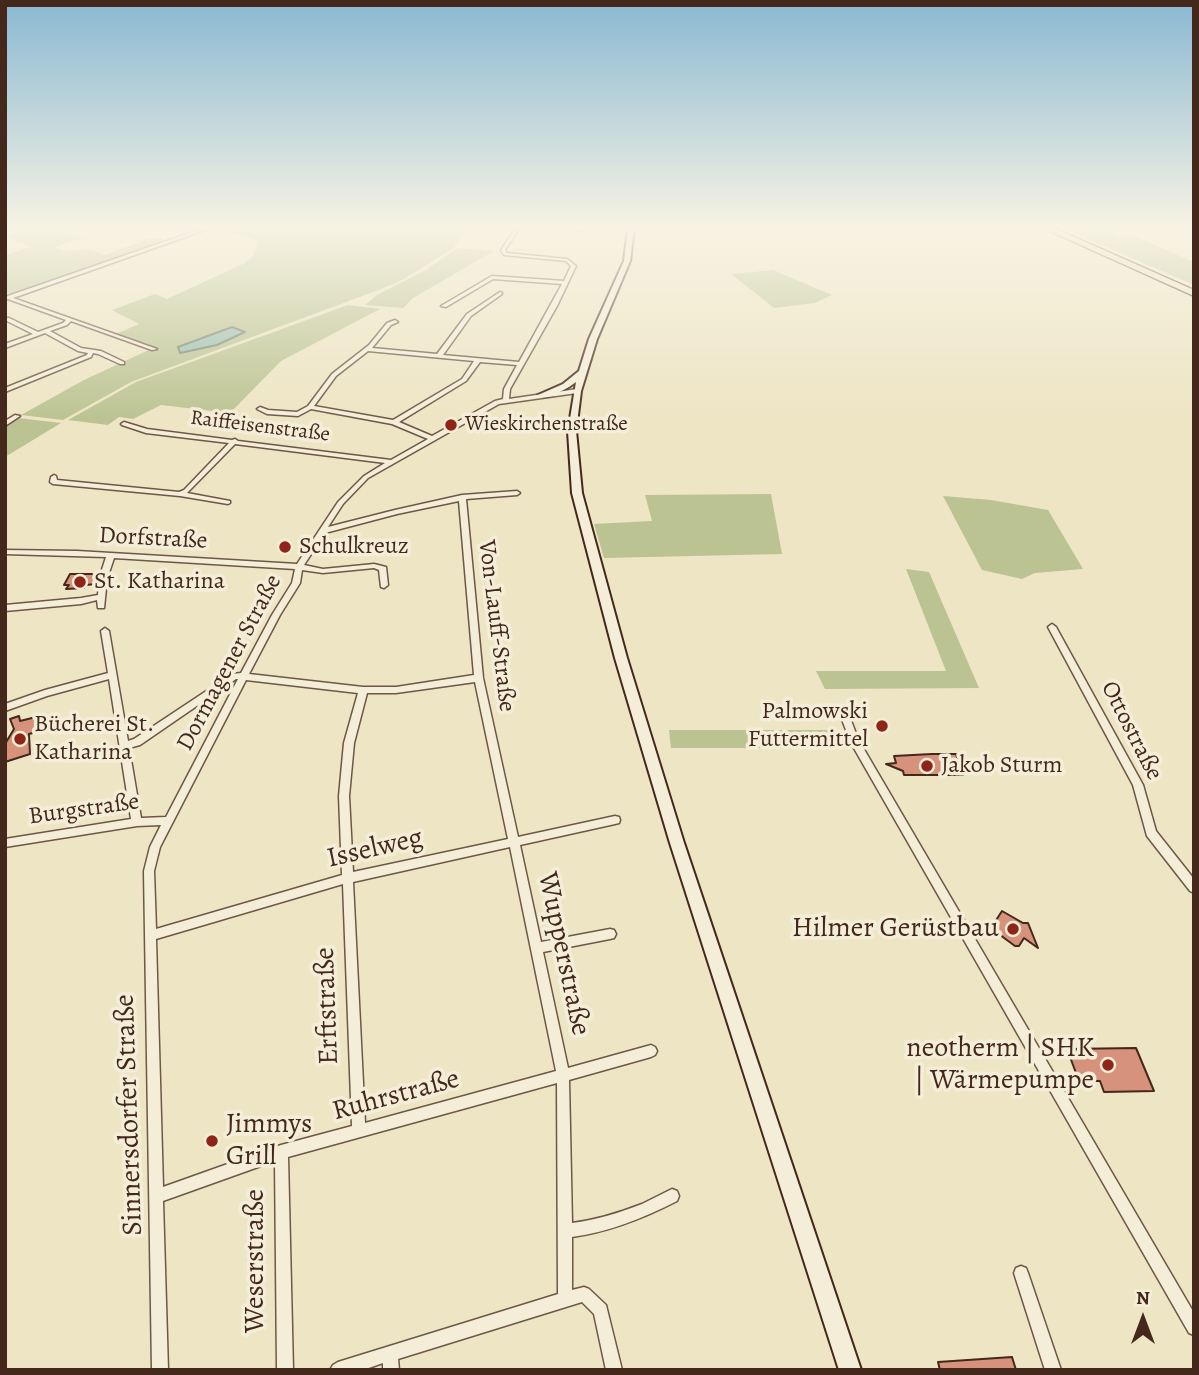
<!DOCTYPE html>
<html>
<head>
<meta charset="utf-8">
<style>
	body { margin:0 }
	#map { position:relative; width:1199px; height:1375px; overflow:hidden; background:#eee5c4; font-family:Alegreya,serif }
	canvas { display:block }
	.frame { position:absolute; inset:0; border:7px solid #44281c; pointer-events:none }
	.north { position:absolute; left:1108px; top:1284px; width:70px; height:70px; -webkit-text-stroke:5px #f4eed9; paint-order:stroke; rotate:0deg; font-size:19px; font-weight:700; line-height:28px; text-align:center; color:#44281c }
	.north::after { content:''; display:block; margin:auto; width:24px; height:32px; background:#44281c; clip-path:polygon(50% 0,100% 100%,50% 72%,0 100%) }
</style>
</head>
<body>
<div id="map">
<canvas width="1199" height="1375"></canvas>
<div class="frame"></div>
<div class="north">N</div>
</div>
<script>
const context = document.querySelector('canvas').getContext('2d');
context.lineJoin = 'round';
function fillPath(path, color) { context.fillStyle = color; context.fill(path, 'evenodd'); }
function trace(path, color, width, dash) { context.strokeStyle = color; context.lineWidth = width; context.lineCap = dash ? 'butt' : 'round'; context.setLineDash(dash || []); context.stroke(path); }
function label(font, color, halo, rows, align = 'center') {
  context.font = font + ' Alegreya,serif'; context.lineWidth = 7; context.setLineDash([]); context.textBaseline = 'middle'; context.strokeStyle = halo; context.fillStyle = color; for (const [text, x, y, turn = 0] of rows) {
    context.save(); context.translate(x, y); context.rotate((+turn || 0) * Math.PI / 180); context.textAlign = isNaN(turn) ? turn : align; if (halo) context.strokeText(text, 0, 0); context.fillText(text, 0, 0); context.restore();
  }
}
fillPath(new Path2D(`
	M26 228H63L59 230 70 235 86 237 54 247 66 252C80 247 92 250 105 255L148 239 163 237 164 242 14 295 5 292V255L31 247 5 236Z
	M219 228H467L454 248 402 280 381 289 131 382 63 420 21 415 84 380 155 347 116 334 139 324 112 310 155 294 167 299 245 263 254 255 258 241ZM231 327 244 333 217 345 180 352 179 347Z
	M1063 228H1098L1118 237 1132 235 1194 262V285Z
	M457 248 494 251 413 298 403 308 365 305 377 295 426 270Z
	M773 270 832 295 815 303 774 308 731 274Z
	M348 305 380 309 281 361 230 413 161 405 133 419 119 417 108 425 68 420 136 382Z
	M18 418 61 423 5 457V427Z
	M771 494 782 554 604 558 594 524 652 521 645 495Z
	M943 496 991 500 1048 510 1083 569 1035 573 1022 579 982 570Z
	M906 569 929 572 979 688 825 689 816 671H946Z
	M669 730H833L835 748H671Z`), '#bbc392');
const water = new Path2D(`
	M232 327 245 332 217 345 180 353 178 347Z`);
fillPath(water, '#9abfb0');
trace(water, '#788375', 2);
const building = new Path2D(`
	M70 574H92L97 577 96 584 86 585 84 588 66 589 69 585H64Z
	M19 716 20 721 36 717 37 732 29 734 30 754 5 762V744L14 729 10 719Z
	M932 754H956L963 775H904L903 771 886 764 896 763 894 756Z
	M1002 911 1023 923H1028L1038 948 1024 938 1019 946H1015L996 932 993 925Z
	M1136 1048 1154 1091 1104 1092 1100 1081H1079L1067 1049Z
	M1012 1357 1016 1370H940L938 1362Z`);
fillPath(building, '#d6927b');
trace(building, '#44281c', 2);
const minor = new Path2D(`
	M204 228H211L13 298 157 349 152 350 71 321 67 325 50 331 81 348 101 351 124 362V364H120L98 354 93 353 91 357 5 392V388L87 355 88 353 78 351 45 333 5 348V344L33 334 5 320V318H9L38 332 63 323 66 320 8 299 5 300V297Z
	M516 228H520L505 250 507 253 567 259 576 266 557 306 510 389 509 399 577 389 580 391 577 393 499 404 368 478 343 504 328 527 395 510 462 495 517 491 520 493 517 495 466 499 483 678 518 837 615 816 619 817 620 820 619 823 615 824 520 845 541 942 610 929 614 930 616 934 614 938 610 939 543 952 568 1068 651 1045 655 1047 657 1051 655 1055 651 1057 569 1080 572 1223C596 1220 619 1213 642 1204 652 1199 662 1194 672 1189L677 1191 679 1196 677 1201C644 1218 609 1232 572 1237V1290L584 1287 589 1289 606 1305 622 1370H606L594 1314 582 1302 398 1359 399 1370H383V1363L363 1370H330L333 1365 338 1362 558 1294 557 1083 288 1157 293 1370H277L275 1161 163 1201 168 1370H152L144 871 150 847 161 825 137 826 5 847V839L131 819 109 679 47 696 5 711V704L45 690 108 673 101 631 105 628 109 631 128 741 134 739 232 674 241 673 272 615 292 583 295 569 114 558 107 579 104 608H98L97 600 81 604 5 611V605L81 598 98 595 99 579 106 557 5 554V550L77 551 297 564 338 502 364 476 385 463 235 444 187 493 230 501V503L228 504 180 496 53 484 50 482 51 477 54 475 56 476 57 480 179 492 184 490 229 443 146 433 122 425 121 424 124 422 147 429 232 440 235 439 238 441 391 460 428 439 392 424 311 409 298 416 267 414 257 409 260 407 268 410 297 412 308 406 332 374 369 345 387 323 395 320 398 322 391 325 372 348 437 354 467 314 500 292 502 293V294L471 316 443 355 519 362 562 284 493 279 446 307 441 306 492 276 564 281 571 266 566 261 504 255 501 250ZM368 351 474 361 462 379 393 420 314 406 336 376ZM480 362 517 365 504 389 503 399 495 401 432 436 399 422 466 381ZM459 501 474 675 396 687H363L249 674 280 615 300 583 302 570 323 573 374 568 379 570 381 587 384 588 388 585 386 567 374 564 323 569 304 565 325 533 397 514ZM236 679H238L166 817 141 818 129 748 140 745ZM246 680 358 693 344 743 339 796 342 875 156 929 154 871 160 847ZM475 682 508 839 353 872 349 796 354 743 367 693H396ZM510 847 556 1071 365 1123 353 882ZM343 884 352 1126 281 1145 163 1187 156 939Z
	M580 228H584V230L580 231Z
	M15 415 20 416 5 426V421Z
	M1052 624 1056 627 1143 785 1156 831 1194 879V893L1190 891 1147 836 1133 785 1048 627Z
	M846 714 849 715 858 739 1194 1313V1335L1189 1333 851 743 841 717 843 715Z
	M1021 1266 1026 1268 1028 1273 1061 1370H1045L1014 1273 1016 1268Z`);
const secondary = new Path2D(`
	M628 228H634L630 261 597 339 581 391 576 431 582 493 627 658 684 843 861 1370H839L670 843 615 658 572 493 568 431 576 382C567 389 548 400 538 395L563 384 579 371 589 339 624 261Z`);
const motorway = new Path2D(`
	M1043 228H1054L1194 290V296Z`);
trace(minor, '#6e5746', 3);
trace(secondary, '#44281c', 4);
trace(motorway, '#44281c', 3);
fillPath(minor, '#f4eed9');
fillPath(secondary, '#f4eed9');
fillPath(motorway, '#eee5c4');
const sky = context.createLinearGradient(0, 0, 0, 421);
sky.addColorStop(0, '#89b8d2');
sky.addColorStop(0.54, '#f7f3e4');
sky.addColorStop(1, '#f7f3e400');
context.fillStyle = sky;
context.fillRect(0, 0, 1199, 421);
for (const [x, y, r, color] of [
	[451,425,7,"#8f2418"],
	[285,547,7,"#8f2418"],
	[80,582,7,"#8f2418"],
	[882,726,7,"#8f2418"],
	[20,739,7,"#8f2418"],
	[927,766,7,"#8f2418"],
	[1013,929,7,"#8f2418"],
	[1108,1065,7,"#8f2418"],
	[212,1141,7,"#8f2418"]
]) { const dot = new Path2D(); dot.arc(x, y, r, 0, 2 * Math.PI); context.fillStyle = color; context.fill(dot); trace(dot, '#f4eed9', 2.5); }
label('21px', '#44281c', '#f4eed9', [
	["Wieskirchenstraße",465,425]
], 'left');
label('21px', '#44281c', '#f4eed9', [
	["Raiffeisenstraße",260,427,7]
]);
label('24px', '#44281c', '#f4eed9', [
	["Dorfstraße",153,539,3],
	["Von-Lauff-Straße",496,626,83],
	["Dormagener Straße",230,663,-62],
	["Ottostraße",1131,731,63],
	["Burgstraße",84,810,-8]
]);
label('24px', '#44281c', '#f4eed9', [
	["Schulkreuz",299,547],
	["St. Katharina",94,582],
	["Palmowski",868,712,"right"],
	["Futtermittel",868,740,"right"],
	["Bücherei St.",34,725],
	["Katharina",34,753],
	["Jakob Sturm",941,766]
], 'left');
label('28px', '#44281c', '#f4eed9', [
	["Isselweg",375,849,-13],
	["Wupperstraße",563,954,78],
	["Erftstraße",328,1006,-92],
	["Ruhrstraße",396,1096,-15],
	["Sinnersdorfer Straße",130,1115,-92],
	["Weserstraße",256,1261,-90]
]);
label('28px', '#44281c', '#f4eed9', [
	["Hilmer Gerüstbau",999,929],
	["neotherm | SHK",1094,1049],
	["| Wärmepumpe",1094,1081],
	["Jimmys",226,1125,"left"],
	["Grill",226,1157,"left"]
], 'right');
</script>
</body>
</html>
